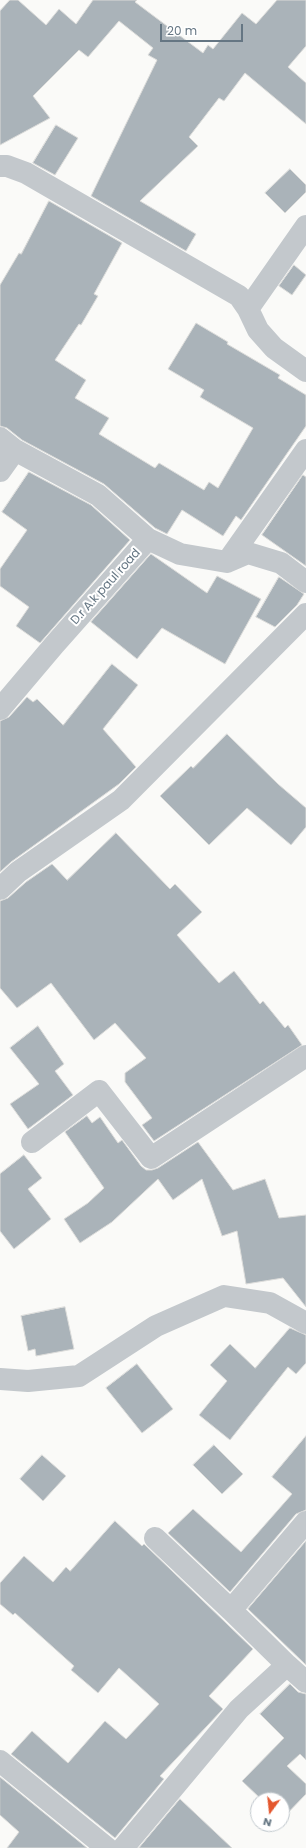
<!DOCTYPE html>
<html>
<head>
<meta charset="utf-8">
<style>
	body { margin:0 }
	#map { position:relative; width:306px; height:1848px; overflow:hidden; background:#fafaf8; font-family:Poppins,sans-serif }
	canvas { display:block }
	.north { position:absolute; left:250px; top:1792px; width:40px; height:40px; box-sizing:border-box; background:#fff; border:1px solid #c1c8cd; border-radius:50%; rotate:195deg; font-size:11px; font-weight:700; line-height:16px; text-align:center; color:#657683 }
	.north::after { content:''; display:block; margin:auto; width:14px; height:18px; background:#e4572e; clip-path:polygon(50% 0,100% 100%,50% 72%,0 100%) }
	.scale { position:absolute; left:160px; top:24px; width:83px; height:18px; box-sizing:border-box; border:2px solid #657683; border-top:0; padding-left:5px; font-size:12px; line-height:14px; white-space:nowrap; color:#657683; -webkit-text-stroke:3px #fff; paint-order:stroke }
</style>
</head>
<body>
<div id="map">
<canvas width="306" height="1848"></canvas>
<div class="north">N</div>
<div class="scale">20 m</div>
</div>
<script>
const context = document.querySelector('canvas').getContext('2d');
context.lineJoin = 'round';
function fillPath(path, color) { context.fillStyle = color; context.fill(path, 'evenodd'); }
function trace(path, color, width, dash) { context.strokeStyle = color; context.lineWidth = width; context.lineCap = dash ? 'butt' : 'round'; context.setLineDash(dash || []); context.stroke(path); }
function label(font, color, halo, rows, align = 'center') {
  context.font = font + ' Poppins,sans-serif'; context.lineWidth = 4; context.setLineDash([]); context.textBaseline = 'middle'; context.strokeStyle = halo; context.fillStyle = color; for (const [text, x, y, turn = 0] of rows) {
    context.save(); context.translate(x, y); context.rotate((+turn || 0) * Math.PI / 180); context.textAlign = isNaN(turn) ? turn : align; if (halo) context.strokeText(text, 0, 0); context.fillText(text, 0, 0); context.restore();
  }
}
const building = new Path2D(`
	M10 0H18L46 25 59 9 76 24 93 0H137L135 2 203 53 208 45 213 49 242 13 256 24 277 0H306V46L288 67 306 83V124L245 73 224 101 219 98 189 137 198 146 140 201 196 234 186 251 91 196 157 60 148 55 153 48 119 21 88 57 79 50 33 96 50 118 0 145V11Z
	M56 125 78 138 55 175 33 163Z
	M290 169 306 185V192L285 213 265 193Z
	M49 201 122 243 94 294 98 296 81 325 79 324 55 360 86 380 75 398 109 418 99 434 155 468 159 463 204 490 209 482 218 488 253 428 200 397 204 390 168 369 196 323 228 342 227 344 280 375 278 378 306 395V426L241 520 236 516 223 536 182 510 167 534 155 528 104 484 22 440 7 428 0 426V285L19 253 21 254Z
	M294 265 306 275 292 295 279 286Z
	M29 472 91 505 130 540 40 643 16 626 29 607 0 586V569L27 530 2 512Z
	M303 475 306 477V566L262 535Z
	M151 554 207 593 217 576 261 599 225 664 162 628 137 659 91 622Z
	M279 577 304 594 297 605 275 627 256 617Z
	M112 664 138 685 103 729 136 767 119 784 11 862 0 872V721L9 717 27 697 33 702 37 699 63 725Z
	M227 734 278 784 306 808V827L291 845 247 808 209 845 160 796 191 766 193 768Z
	M116 833 170 889 175 884 202 912 177 935 219 983 234 971 260 1004 263 1001 285 1028 288 1025 302 1045 154 1141 142 1125 152 1118 125 1082V1073L146 1058 115 1023 94 1040 51 983 17 1008 0 988V901L8 898 26 882 52 864 67 880Z
	M38 1026 64 1064 55 1071 73 1095 28 1129 10 1104 39 1084 10 1048Z
	M87 1116 92 1123 100 1117 118 1143 122 1140 141 1166 146 1170H152L158 1168 198 1142 233 1190 265 1179 279 1218 306 1215V1307L283 1278 246 1284 237 1231 222 1236 202 1179 173 1200 158 1179 112 1222 80 1243 64 1219 88 1203 104 1188 65 1132Z
	M24 1155 42 1178 28 1189 51 1219 14 1249 0 1231V1174Z
	M65 1307 74 1349 36 1356 35 1349 28 1351 21 1316Z
	M290 1328 306 1335V1363L296 1374 288 1367 230 1440 199 1415 227 1381 210 1365 230 1344 255 1368Z
	M137 1364 173 1409 142 1433 106 1388Z
	M306 1436V1510L296 1514 230 1592 168 1533 193 1509 241 1552 292 1494 272 1477Z
	M214 1445 243 1474 222 1494 193 1465Z
	M42 1455 66 1476 43 1501 20 1479Z
	M115 1521 142 1546 144 1544 253 1649 209 1696 223 1709 160 1776 164 1779 115 1838 11 1754 32 1731 68 1763 105 1721 126 1739 159 1704 119 1668 98 1693 71 1670 74 1666 15 1613 13 1615 0 1604V1583L24 1556 53 1582 66 1567 70 1571Z
	M306 1541V1665L248 1609Z
	M290 1684 298 1692 306 1694V1760L300 1754 287 1766 306 1784V1794L282 1819V1800H262L242 1781 284 1738 260 1714Z
	M0 1777 87 1848H7L19 1832 0 1815Z
	M180 1799 232 1848H139Z`);
fillPath(building, '#aab3b9');
trace(building, '#dcdcda', 1);
trace(new Path2D(`
	M0 166H7L26 173 239 296 248 309 258 330 274 348 306 371
	M248 309 306 226
	M0 438 15 450 98 495 148 539
	M0 471 15 450
	M227 562 306 450
	M0 709 55 644 148 539 180 554 227 562 248 553 281 563 306 582
	M0 889 18 872 121 800 306 614
	M32 1142 99 1091 151 1158 306 1056
	M0 1379 28 1381 79 1376 156 1326 224 1296 270 1303 306 1323
	M155 1538 231 1610
	M287 1665 231 1610 306 1522
	M0 1761 107 1848
	M123 1848 239 1709 287 1665 306 1682`), '#c3c8cc', 22);
label('12px', '#657683', '#fff', [
	["D.r A.k paul road",106,587,-48]
]);
</script>
</body>
</html>
